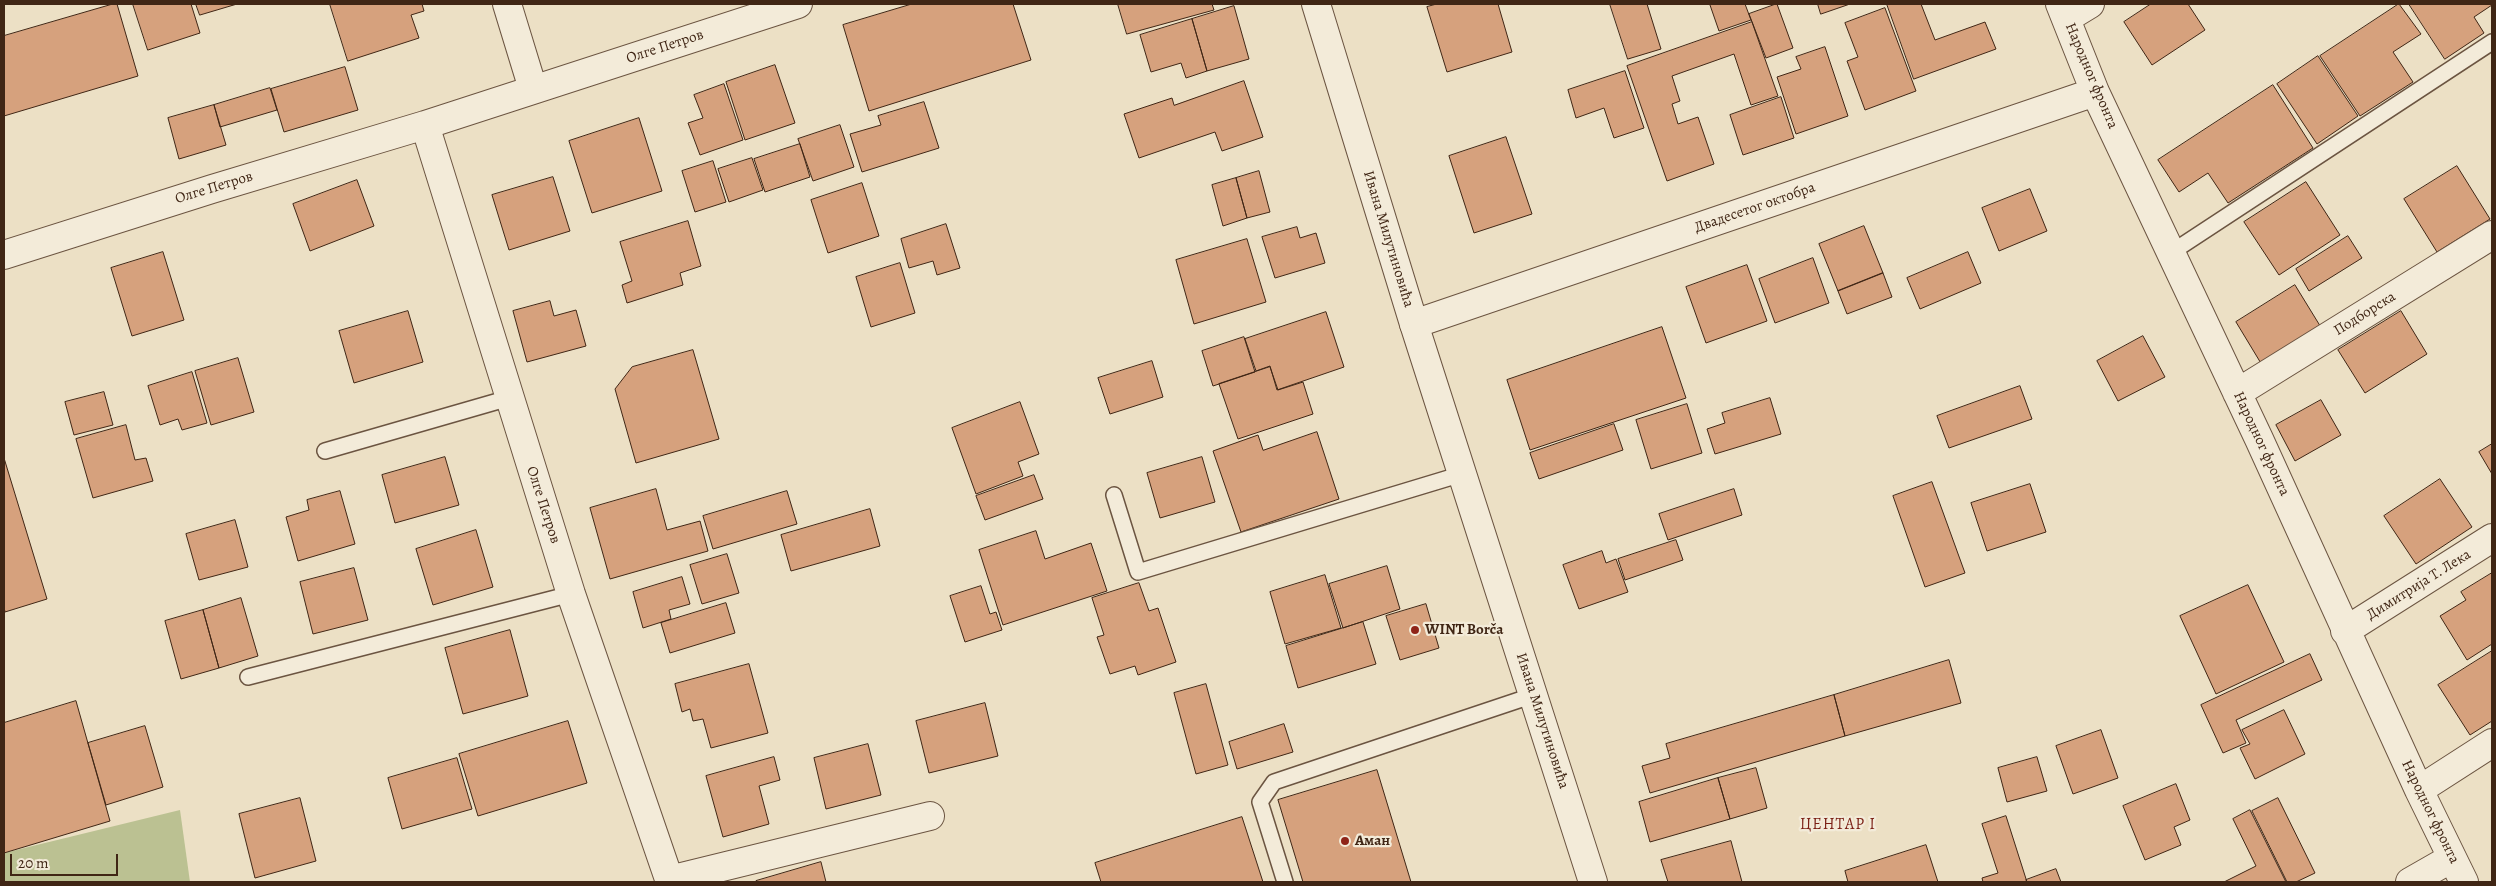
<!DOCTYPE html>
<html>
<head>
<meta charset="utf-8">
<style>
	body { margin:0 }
	#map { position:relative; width:2496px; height:886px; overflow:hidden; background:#ece0c5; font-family:Alegreya,serif }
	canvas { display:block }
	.frame { position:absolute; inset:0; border:5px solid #402615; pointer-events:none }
	.scale { position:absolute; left:10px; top:854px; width:108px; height:22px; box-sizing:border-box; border:2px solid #402615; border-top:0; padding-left:6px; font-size:15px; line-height:18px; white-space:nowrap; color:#402615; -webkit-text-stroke:4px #f3ebd9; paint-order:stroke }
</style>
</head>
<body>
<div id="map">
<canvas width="2496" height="886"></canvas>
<div class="frame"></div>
<div class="scale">20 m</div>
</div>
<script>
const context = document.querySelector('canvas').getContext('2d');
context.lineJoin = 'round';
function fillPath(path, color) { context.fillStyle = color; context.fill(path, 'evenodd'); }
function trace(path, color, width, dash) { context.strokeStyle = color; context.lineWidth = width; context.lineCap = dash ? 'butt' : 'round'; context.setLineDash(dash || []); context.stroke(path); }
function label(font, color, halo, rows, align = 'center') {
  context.font = font + ' Alegreya,serif'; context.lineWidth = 4.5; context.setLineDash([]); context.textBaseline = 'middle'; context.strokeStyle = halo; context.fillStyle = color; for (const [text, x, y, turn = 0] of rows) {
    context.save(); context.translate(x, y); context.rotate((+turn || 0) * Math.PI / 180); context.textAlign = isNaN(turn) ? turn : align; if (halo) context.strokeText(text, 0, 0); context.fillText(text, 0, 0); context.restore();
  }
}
fillPath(new Path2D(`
	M180 810 190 882H4V853Z`), '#bbc192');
const building = new Path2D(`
	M113 4H117L138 76 4 116V36Z
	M133 4H191L200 33 148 50Z
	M196 4H237L200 15Z
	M330 4H422L424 11 411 15 419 38 348 61Z
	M912 4H1013L1031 60 869 111 843 25Z
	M1118 4H1212L1214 10 1127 34Z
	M1437 4H1498L1512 52 1447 72 1427 7Z
	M1610 4H1647L1661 49 1628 59Z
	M1715 4H1745L1751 20 1719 31 1710 5Z
	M1777 4 1793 48 1766 58 1749 14Z
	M1818 4H1850L1821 14Z
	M1887 4H1921L1935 40 1985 22 1996 49 1914 79Z
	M2151 4H2188L2205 30 2152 65 2124 22Z
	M2399 4 2421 34 2393 52 2413 82 2360 116 2320 56Z
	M2409 4H2492V5L2474 17 2484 33 2445 59Z
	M1234 6 1249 59 1207 71 1192 19Z
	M1885 8 1916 91 1865 110 1847 61 1858 57 1845 23Z
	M1192 19 1207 71 1186 78 1181 63 1151 72 1140 35Z
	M1752 22 1778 96 1751 105 1734 54 1672 76 1680 101 1672 104 1678 124 1698 117 1714 164 1667 181 1627 66Z
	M1825 47 1848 116 1796 134 1777 77 1801 69 1796 57Z
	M2318 56 2358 116 2317 144 2277 84Z
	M775 65 795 123 745 140 726 82Z
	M345 67 358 110 284 132 271 89Z
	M1625 71 1644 128 1614 138 1604 108 1576 118 1568 90Z
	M1244 81 1263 137 1222 151 1215 132 1139 158 1124 114 1172 98 1174 105Z
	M724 84 743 140 700 155 688 123 703 118 694 95Z
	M2273 85 2313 148 2228 203 2208 173 2179 192 2158 160Z
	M270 88 277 110 220 127 214 105Z
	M1781 97 1794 138 1743 155 1730 115Z
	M924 102 939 148 862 172 850 134 881 125 878 116Z
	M214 105 226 145 179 159 168 118Z
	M639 118 662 191 592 213 569 141Z
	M840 125 854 167 813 181 798 139Z
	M1506 137 1532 214 1474 233 1449 156Z
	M800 144 810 177 765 192 754 159Z
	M752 158 763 190 729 202 718 169Z
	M713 161 726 202 695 212 682 171Z
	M2457 166 2490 219 2437 252 2404 199Z
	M1259 171 1270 212 1247 218 1236 178Z
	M553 177 570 231 509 250 492 195Z
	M1236 178 1247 218 1223 226 1212 185Z
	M357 180 374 226 310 251 293 204Z
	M2306 182 2340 235 2279 275 2244 222Z
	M862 183 879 236 828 253 811 200Z
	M2030 189 2047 231 1999 251 1982 208Z
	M688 221 701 266 680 273 683 285 627 303 622 285 632 281 620 242Z
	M946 224 960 268 937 275 933 261 909 268 901 239Z
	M1864 226 1883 273 1838 291 1819 244Z
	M1297 227 1300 238 1316 233 1325 263 1275 278 1262 237Z
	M2348 236 2362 258 2309 291 2296 269Z
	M1247 239 1266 302 1194 324 1176 260Z
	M163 252 184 320 132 336 111 268Z
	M1968 252 1981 283 1920 309 1907 278Z
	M1813 258 1829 303 1775 323 1759 279Z
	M900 263 915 313 871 327 856 277Z
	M1747 265 1767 321 1706 343 1686 287Z
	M1883 273 1892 297 1847 314 1838 291Z
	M2295 285 2322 329 2262 365 2236 322Z
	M550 301 554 316 576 310 586 346 527 362 513 311Z
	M408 311 423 362 354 383 339 331Z
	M2401 311 2427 354 2365 393 2338 350Z
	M1326 312 1344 367 1277 390 1270 366 1256 371 1245 339Z
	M1662 327 1686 398 1530 450 1507 380Z
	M2143 336 2165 377 2118 401 2097 361Z
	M1244 337 1255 372 1213 386 1202 351Z
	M693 350 719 439 636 463 615 389 632 367Z
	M238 358 254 412 211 425 195 371Z
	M1152 361 1163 397 1110 414 1098 378Z
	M1270 367 1278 390 1303 382 1313 414 1238 439 1219 384Z
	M192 372 207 423 182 430 178 419 160 425 148 386Z
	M2020 386 2032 419 1949 448 1937 416Z
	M104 392 113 425 74 435 65 402Z
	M1770 398 1781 434 1715 454 1707 429 1725 423 1722 413Z
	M2321 400 2341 435 2295 461 2276 425Z
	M1020 402 1039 454 1018 462 1023 476 976 494 952 428Z
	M1687 404 1702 453 1651 469 1636 420Z
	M1614 424 1623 450 1539 479 1530 453Z
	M126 425 135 460 146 458 153 481 93 498 76 439Z
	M1317 432 1339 499 1241 532 1213 451 1258 435 1263 450Z
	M2492 444V474L2479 452Z
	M445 457 459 505 395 523 382 475Z
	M1202 457 1215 502 1160 518 1147 473Z
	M4 458 47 599 5 612 4 607Z
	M1034 475 1043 499 985 520 976 496Z
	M2440 479 2472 527 2416 564 2384 516Z
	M1932 482 1965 573 1925 587 1893 496Z
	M2030 484 2046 532 1987 551 1971 503Z
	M656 489 667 530 700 521 708 551 610 579 590 508Z
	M1734 489 1742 515 1668 540 1659 514Z
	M340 491 355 544 298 561 286 517 309 510 307 500Z
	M787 491 797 524 713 549 703 516Z
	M870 509 880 546 791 571 781 535Z
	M235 520 248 567 199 580 186 534Z
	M476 530 493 587 433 605 416 549Z
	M1036 531 1045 559 1091 543 1107 591 1003 625 979 550Z
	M1676 540 1683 560 1625 580 1618 559Z
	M1602 551 1606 563 1616 559 1628 592 1579 609 1563 565Z
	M727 554 739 593 702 604 690 565Z
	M1387 566 1400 609 1343 628 1329 584Z
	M354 568 368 620 313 634 300 582Z
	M2492 573V644L2467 660 2440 616 2466 600 2461 592Z
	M1325 575 1341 628 1285 644 1270 592Z
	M682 577 690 604 669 610 671 619 643 628 633 592Z
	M1139 583 1149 611 1158 608 1176 662 1138 675 1135 666 1110 674 1097 637 1104 635 1092 598Z
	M2248 585 2284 662 2216 694 2180 616Z
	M981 586 990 614 996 612 1002 630 965 642 950 596Z
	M241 598 258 656 219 668 203 610Z
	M726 603 735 633 670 653 661 623Z
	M1426 604 1439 648 1400 660 1386 616Z
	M203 610 219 668 181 679 165 621Z
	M1363 622 1376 664 1298 688 1286 646Z
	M510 630 528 696 463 714 445 648Z
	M2492 651V721L2470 735 2438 685Z
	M2310 654 2322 680 2236 720 2246 743 2223 753 2201 705Z
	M1949 660 1961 703 1845 736 1834 695Z
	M749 664 768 733 711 748 703 719 693 721 690 709 682 712 675 684Z
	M1206 684 1228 765 1196 774 1174 693Z
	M1834 695 1845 736 1650 793 1642 766 1670 758 1666 744Z
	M76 701 110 821 4 853V723Z
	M985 703 998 756 929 773 916 721Z
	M2284 710 2305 754 2255 779 2240 748 2250 744 2242 730Z
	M568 721 587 783 478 816 459 754Z
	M1284 724 1293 752 1237 769 1229 742Z
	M145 726 163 787 106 805 88 743Z
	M2101 730 2118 778 2073 794 2056 746Z
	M868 744 881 795 826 809 814 758Z
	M774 757 780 780 759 786 769 824 723 837 706 776Z
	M2037 757 2047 791 2007 802 1998 768Z
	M457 758 472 809 402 829 388 778Z
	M1756 768 1767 808 1730 819 1718 778Z
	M1377 770 1411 882H1303L1278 800Z
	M1718 778 1730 819 1650 842 1639 802Z
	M2176 784 2190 820 2174 827 2181 845 2145 860 2123 806Z
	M300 798 316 861 255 878 239 814Z
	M2278 798 2315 873 2296 882H2287L2252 811Z
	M2250 810 2286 882H2224L2256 866 2233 819Z
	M2006 816 2027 882H1983L1982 878 1998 873 1982 824Z
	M1242 817 1263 882H1101L1095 863Z
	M1731 841 1742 882H1668L1661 860Z
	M1926 845 1938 882H1848L1845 871Z
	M821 862 826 882H756V881Z
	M2056 869 2061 882H2027L2026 880Z`);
fillPath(building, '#d6a17d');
trace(building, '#402615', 1);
const service = new Path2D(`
	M2172 252 2492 42
	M325 451 509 398
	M1114 495 1138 572 1462 474
	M248 677 571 594
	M1285 882 1260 802 1274 782 1534 695`);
const minor = new Path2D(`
	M507 4 533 89
	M2060 4 2095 92 2259 439 2419 790 2464 882
	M2067 18 2090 4
	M4 255 212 189 425 125
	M1414 324 2095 92
	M2237 393 2492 235
	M2345 631 2492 538
	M2419 790 2492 743
	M669 880 930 816
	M670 882 571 594 425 125 798 4
	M2410 882 2452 858`);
const tertiary = new Path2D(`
	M1316 4 1414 324 1593 882`);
trace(service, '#6b5441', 18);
trace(minor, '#6b5441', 30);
trace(tertiary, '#6b5441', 30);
trace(service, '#f3ebd9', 15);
trace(minor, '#f3ebd9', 28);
trace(tertiary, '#f3ebd9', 28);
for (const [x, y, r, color] of [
	[1415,630,5,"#8f2418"],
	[1345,841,5,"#8f2418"]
]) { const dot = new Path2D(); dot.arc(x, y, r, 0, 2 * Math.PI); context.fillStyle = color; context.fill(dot); trace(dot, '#f3ebd9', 2); }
label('15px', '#402615', '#f3ebd9', [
	["Олге Петров",665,47,-18],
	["Народног фронта",2091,76,67],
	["Олге Петров",214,188,-17],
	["Двадесетог октобра",1755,208,-19],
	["Ивана Милутиновића",1388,239,73],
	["Подборска",2365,314,-32],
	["Народног фронта",2261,444,65],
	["Олге Петров",543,505,72],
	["Димитрија Т. Лека",2419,585,-32],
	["Ивана Милутиновића",1542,721,72],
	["Народног фронта",2430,812,64]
]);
label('bold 15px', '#402615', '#f3ebd9', [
	["WINT Borča",1425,630],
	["Аман",1355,841]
], 'left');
context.letterSpacing = '1px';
label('16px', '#7a1f14', '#f3ebd9', [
	["ЦЕНТАР I",1838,825]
]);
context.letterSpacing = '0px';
</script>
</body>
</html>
